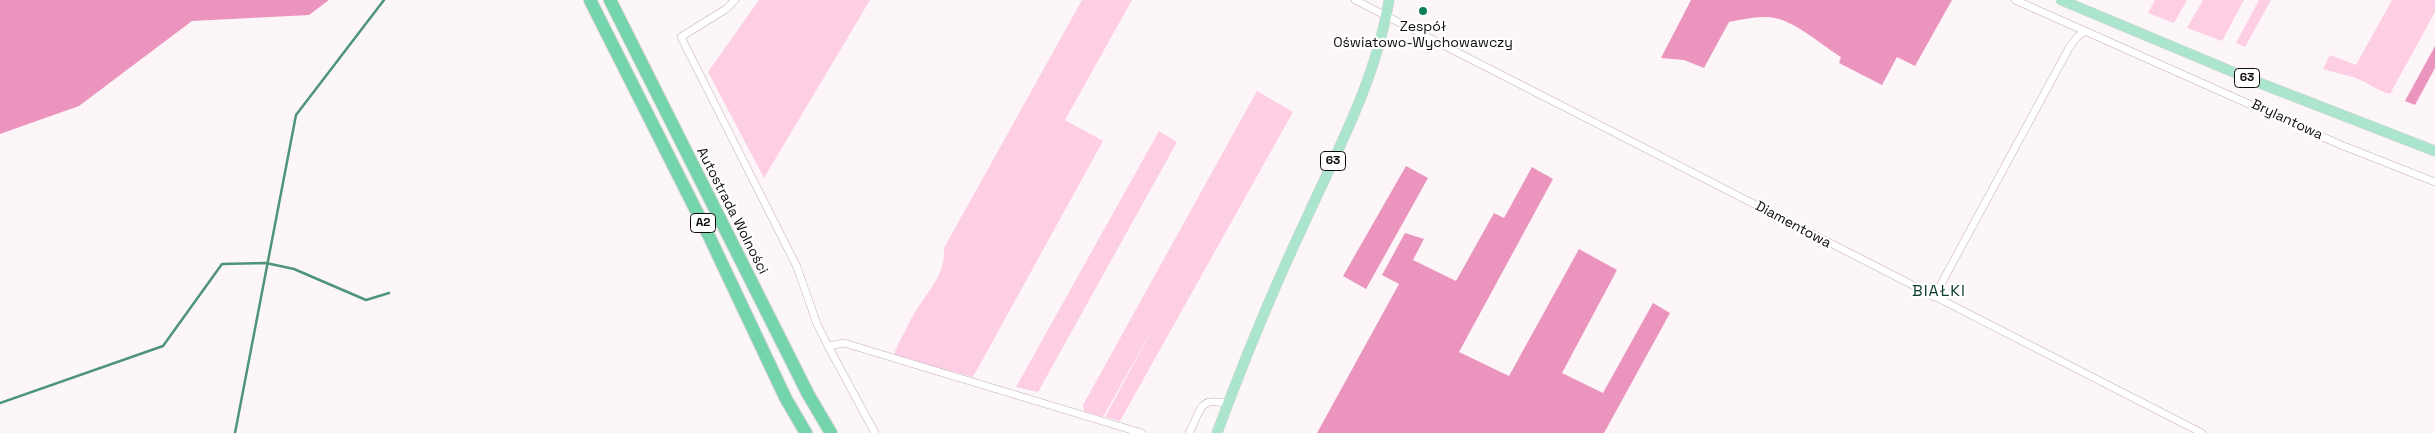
<!DOCTYPE html>
<html>
<head>
<meta charset="utf-8">
<style>
	body { margin:0 }
	canvas { display:block; background:#fdf6f9 }
</style>
</head>
<body>
<canvas width="2435" height="433"></canvas>
<script>
const context = document.querySelector('canvas').getContext('2d');
context.lineJoin = 'round';
function fillPath(path, color) { context.fillStyle = color; context.fill(path, 'evenodd'); }
function trace(path, color, width, dash) { context.strokeStyle = color; context.lineWidth = width; context.lineCap = dash ? 'butt' : 'round'; context.setLineDash(dash || []); context.stroke(path); }
function label(font, color, halo, rows, align = 'center') {
  context.font = font + ' "Space Grotesk",sans-serif'; context.lineWidth = 4.5; context.setLineDash([]); context.textBaseline = 'middle'; context.strokeStyle = halo; context.fillStyle = color; for (const [text, x, y, turn = 0] of rows) {
    context.save(); context.translate(x, y); context.rotate((+turn || 0) * Math.PI / 180); context.textAlign = isNaN(turn) ? turn : align; if (halo) context.strokeText(text, 0, 0); context.fillText(text, 0, 0); context.restore();
  }
}
fillPath(new Path2D(`
	M759 0H870L764 178 708 72Z
	M1082 0H1132L1065 120 1103 141 973 377 895 356V351C902 337 909 322 917 309 930 289 946 273 944 248Z
	M2155 0H2187L2174 23 2148 13Z
	M2203 0H2244L2222 41 2187 28Z
	M2259 0H2271L2245 47 2236 43Z
	M2392 0H2435V12L2390 94C2378 91 2370 84 2358 79 2346 74 2334 73 2323 69L2330 55 2356 65Z
	M1257 91 1293 112 1120 421 1105 417 1158 319 1103 417 1084 411 1083 405Z
	M1159 131 1177 142 1038 392 1016 387Z`), '#fecfe4');
fillPath(new Path2D(`
	M0 0H329L309 15 192 21 79 106 0 134Z
	M1691 0H1952L1915 66 1897 57 1882 85 1839 63 1841 57C1823 46 1796 22 1775 18 1760 15 1744 19 1729 22L1704 68 1684 60 1661 58Z
	M2435 46V68L2415 105 2405 101Z
	M1406 166 1428 178 1366 289 1343 276Z
	M1532 167 1553 179 1459 352 1509 376 1579 249 1617 270 1562 373 1603 393 1653 303 1670 313 1604 433H1317L1399 284 1382 275 1405 233 1424 239 1413 260 1456 281 1494 213 1504 218Z`), '#eb95be');
trace(new Path2D(`
	M0 403 163 346 222 264 266 263 294 269 366 300 389 293
	M235 433 296 115 384 0`), '#4e9578', 2.5);
const street = new Path2D(`
	M735 0 726 9 681 37 797 267 817 324 828 346 875 433
	M1355 0 2202 433
	M2015 0 2085 31
	M1934 297 2069 48 2077 37 2085 31 2341 145 2435 182
	M828 346 844 343 1142 433
	M1189 433C1202 410 1197 396 1228 404`);
const primary = new Path2D(`
	M2061 0 2257 82 2435 151
	M1217 433C1243 363 1271 294 1303 226 1336 153 1376 80 1389 0`);
const highway = new Path2D(`
	M590 0 709 236 786 399 806 433
	M610 0 808 394 831 433`);
trace(street, '#bfaeb5', 8);
trace(primary, '#d4d3d3', 11);
trace(highway, '#d4d3d3', 14);
trace(street, '#fff', 7);
trace(primary, '#ace5cd', 10);
trace(highway, '#74d4ac', 12);
for (const [x, y, r, color] of [
	[1423,11,5,"#0c7e5b"]
]) { const dot = new Path2D(); dot.arc(x, y, r, 0, 2 * Math.PI); context.fillStyle = color; context.fill(dot); trace(dot, '#fff', 2); }
for (const [x, y, w] of [
	[2247,78,25],
	[1333,161,25],
	[703,223,25]
]) { const box = new Path2D(); box.roundRect(x - w / 2, y - 9.5, w, 19, 4); context.fillStyle = '#fff'; context.fill(box); trace(box, '#100a0d', 1); }
label('bold 12px', '#100a0d', null, [
	["63",2247,78],
	["63",1333,161],
	["A2",703,223]
]);
label('14px', '#100a0d', '#fff', [
	["Zespół",1423,27],
	["Oświatowo-Wychowawczy",1423,43]
]);
label('14px', '#100a0d', '#fff', [
	["Brylantowa",2287,120,25],
	["Autostrada Wolności",732,211,63],
	["Diamentowa",1793,225,28]
]);
context.letterSpacing = '1px';
label('16px', '#0c3d2b', '#fff', [
	["BIAŁKI",1939,292]
]);
context.letterSpacing = '0px';
</script>
</body>
</html>
